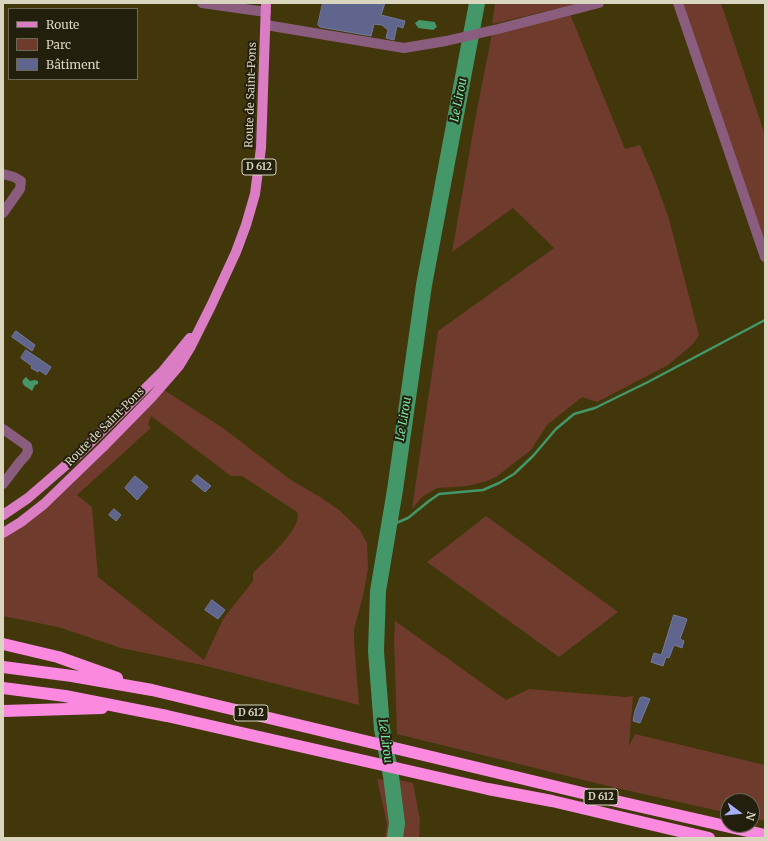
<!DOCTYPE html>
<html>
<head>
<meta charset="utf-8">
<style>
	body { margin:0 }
	#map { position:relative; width:768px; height:841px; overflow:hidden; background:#41370b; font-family:Merriweather,serif }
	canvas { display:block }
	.frame { position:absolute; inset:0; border:4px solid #dad5bf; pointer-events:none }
	.legend { position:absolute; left:8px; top:8px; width:130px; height:72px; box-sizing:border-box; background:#231f0d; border:1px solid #6c6854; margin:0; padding:5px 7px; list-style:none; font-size:12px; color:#dad5bf }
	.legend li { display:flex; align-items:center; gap:8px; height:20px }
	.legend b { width:20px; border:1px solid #6c6854 }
	.north { position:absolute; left:720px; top:793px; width:40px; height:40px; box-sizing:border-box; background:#231f0d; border:1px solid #6c6854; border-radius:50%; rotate:106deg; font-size:11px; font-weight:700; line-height:16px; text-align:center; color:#dad5bf }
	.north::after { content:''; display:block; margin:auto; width:14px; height:18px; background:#a5b1fc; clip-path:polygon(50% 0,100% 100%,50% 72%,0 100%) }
</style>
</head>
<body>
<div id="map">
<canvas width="768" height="841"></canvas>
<div class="frame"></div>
<ul class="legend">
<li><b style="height:5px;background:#da7dc4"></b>Route</li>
<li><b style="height:11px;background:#6e3b2c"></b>Parc</li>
<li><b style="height:11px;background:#5f658c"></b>Bâtiment</li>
</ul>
<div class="north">N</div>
</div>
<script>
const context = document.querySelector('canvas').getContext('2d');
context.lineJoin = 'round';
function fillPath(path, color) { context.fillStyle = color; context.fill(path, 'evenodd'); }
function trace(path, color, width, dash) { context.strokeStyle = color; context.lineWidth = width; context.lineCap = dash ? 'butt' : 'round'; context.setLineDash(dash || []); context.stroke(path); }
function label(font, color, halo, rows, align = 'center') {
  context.font = font + ' Merriweather,serif'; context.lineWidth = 4; context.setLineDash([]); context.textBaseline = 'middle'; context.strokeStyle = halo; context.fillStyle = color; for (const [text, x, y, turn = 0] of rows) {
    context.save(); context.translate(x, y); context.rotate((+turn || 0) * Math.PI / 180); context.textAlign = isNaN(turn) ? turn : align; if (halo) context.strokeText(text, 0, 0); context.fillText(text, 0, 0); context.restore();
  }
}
fillPath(new Path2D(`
	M495 3H581L492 24Z
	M681 3H721L765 135V244Z
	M570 14 625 149 640 145 655 180 669 219 699 335 693 344 668 365 597 402 582 397 547 425 531 450 496 477 484 482 467 486 437 488 422 497 412 509 438 331 554 248 513 208 452 252 476 115 492 33Z
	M164 390 223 428 291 480 320 497 339 510 360 530 367 543 368 569 363 596 354 629V641L359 705 202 665 121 648 58 627 3 616V537ZM151 416 231 476H242L297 512C304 527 264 562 253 573V581L223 619 204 660 98 577 92 507 77 495 151 428 148 425Z
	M486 516 618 612 559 657 427 562Z
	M395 621 506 700 529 689 626 697 633 696 629 746 635 734 765 765V821L752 818V801H728V813L612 787 397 734 394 639Z
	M377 779 388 781 394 825 392 838H385L387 824Z
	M395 779 413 783 420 820 419 838H398L400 824Z`), '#6e3b2c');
fillPath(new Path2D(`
	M419 20 435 22V23L437 27 434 29V30L418 28V27L416 25 415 23Z
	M26 377 30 381 35 380 38 381V384L35 385 32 391C28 387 17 384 26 377Z`), '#439769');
trace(new Path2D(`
	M389 526 408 518 429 501 439 494 483 490 499 483 514 474 533 456 556 429 574 414 595 408 648 382 765 320`), '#439769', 2.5);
trace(new Path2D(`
	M395 838 397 823 391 776 382 729 376 651 378 591 395 490 424 285 477 3`), '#439769', 16);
const building = new Path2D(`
	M323 3H385L381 15 405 21 403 28 397 26 394 40 386 38 388 30 382 25 374 24 371 36 320 27 318 25Z
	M16 331 35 345 32 351 12 337Z
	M26 350 51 367 46 375 39 370 38 372 31 368 32 366 21 358Z
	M197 475 211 486 205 492 192 481Z
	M135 476 148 487 137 500 125 488Z
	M114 509 121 515 116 521 109 515Z
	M212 600 225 610 218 619 205 610Z
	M674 615 687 619 680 639 684 641 682 648 674 645 669 658 666 657 663 666 651 662 654 653 661 655Z
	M644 697 650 699 640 723 633 721 635 711 640 698Z`);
fillPath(building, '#5f658c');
trace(building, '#737aa2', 1);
trace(new Path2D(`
	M202 3 266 12
	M678 3 765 257
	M266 25 404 48 446 41 498 29 599 3
	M3 174 14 177 21 181 20 189 3 213
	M3 429 27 446 28 451 26 455 19 463 3 484`), '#8a5d7e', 10);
trace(new Path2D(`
	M3 515 28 498 80 453 163 371 190 338
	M3 533 21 522 44 504 103 447 152 397 179 366 190 348 211 306 236 252 246 225 255 194 261 148 266 3`), '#da7dc4', 10);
trace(new Path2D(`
	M3 644 58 657 117 678
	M3 667 72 676 152 690 620 802 765 835
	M3 688 65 696 167 716 488 789 552 801 709 838
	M3 711 102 708`), '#fa89df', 12);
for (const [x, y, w] of [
	[259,167,34],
	[251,713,34],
	[601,797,34]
]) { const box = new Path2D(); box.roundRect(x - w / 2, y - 8, w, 16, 3); context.fillStyle = '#231f0d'; context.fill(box); trace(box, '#dad5bf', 1); }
label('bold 10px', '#dad5bf', null, [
	["D 612",259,167],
	["D 612",251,713],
	["D 612",601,797]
]);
label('11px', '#dad5bf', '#231f0d', [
	["Route de Saint-Pons",251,95,-88],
	["Route de Saint-Pons",105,427,-45]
]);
label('italic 12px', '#76e7a7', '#231f0d', [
	["Le Lirou",459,100,-79],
	["Le Lirou",404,419,-81],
	["Le Lirou",385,741,82]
]);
</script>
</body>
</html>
